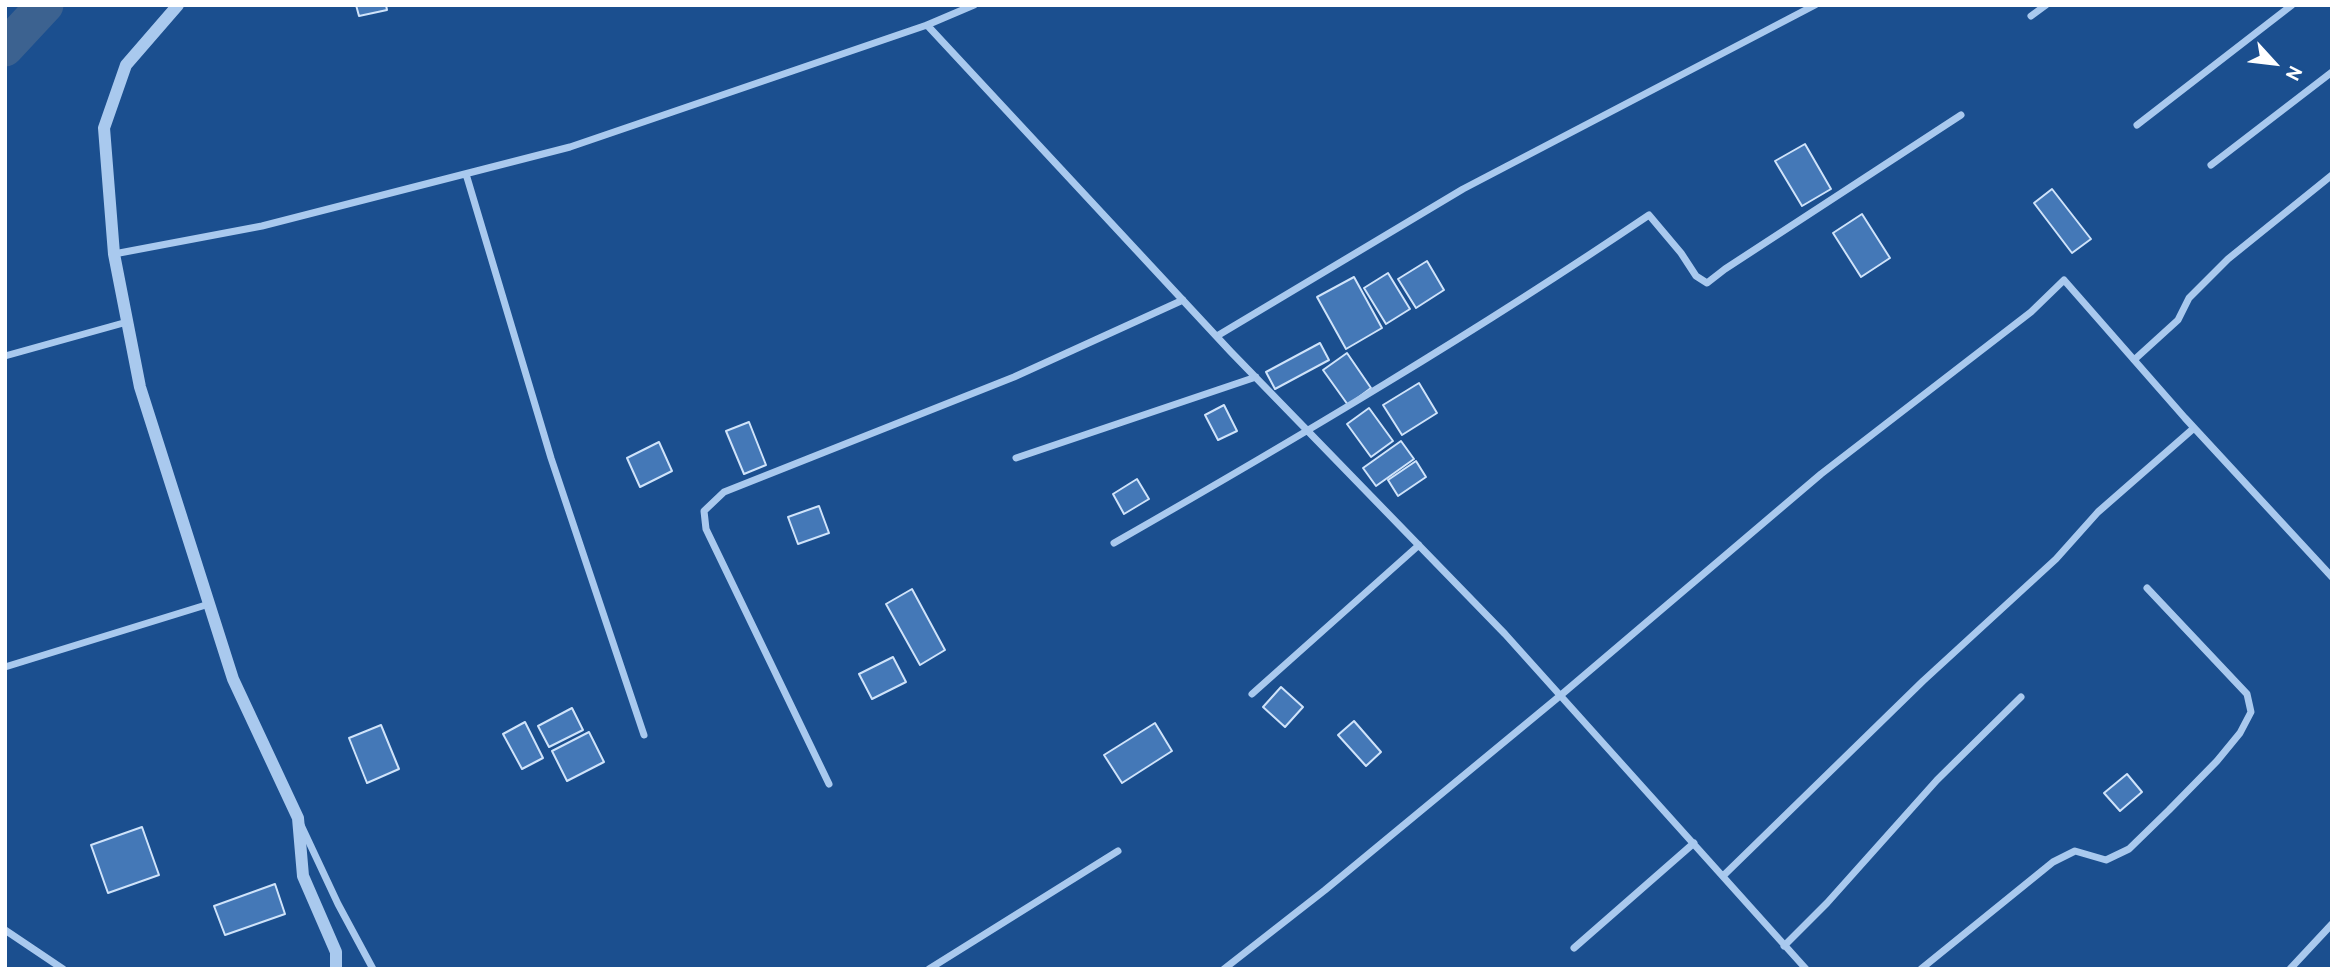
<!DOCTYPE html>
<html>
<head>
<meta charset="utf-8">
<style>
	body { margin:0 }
	#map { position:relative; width:2337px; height:974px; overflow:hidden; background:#1b4f8f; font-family:Overpass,sans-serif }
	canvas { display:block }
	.frame { position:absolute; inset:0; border:7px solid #fff; pointer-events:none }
	.north { position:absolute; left:2239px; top:28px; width:70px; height:70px; -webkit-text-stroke:5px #1b4f8f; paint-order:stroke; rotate:117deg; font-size:19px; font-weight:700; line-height:28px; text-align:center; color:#fff }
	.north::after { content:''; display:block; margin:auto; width:24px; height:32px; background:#fff; clip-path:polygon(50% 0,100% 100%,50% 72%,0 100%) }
</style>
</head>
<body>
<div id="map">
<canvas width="2337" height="974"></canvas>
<div class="frame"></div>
<div class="north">N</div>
</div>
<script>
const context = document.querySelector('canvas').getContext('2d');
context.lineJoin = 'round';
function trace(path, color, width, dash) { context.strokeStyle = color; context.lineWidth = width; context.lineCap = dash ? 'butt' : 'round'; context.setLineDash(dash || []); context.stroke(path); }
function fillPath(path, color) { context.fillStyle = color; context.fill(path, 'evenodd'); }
trace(new Path2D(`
	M5 48 45 5`), '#3c6290', 37);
const building = new Path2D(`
	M356 5H386L387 10 359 16Z
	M1805 144 1831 189 1802 206 1775 161Z
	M2052 189 2091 239 2072 253 2034 203Z
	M1862 214 1890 258 1861 277 1833 233Z
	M1427 261 1444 290 1416 308 1398 279Z
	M1388 273 1410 309 1386 324 1364 288Z
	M1354 277 1382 328 1346 349 1317 297Z
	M1320 343 1329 360 1275 389 1266 372Z
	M1347 353 1371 388 1348 405 1323 370Z
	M1419 383 1437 413 1402 435 1383 405Z
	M1224 405 1237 431 1218 440 1205 415Z
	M1369 408 1393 441 1371 457 1347 424Z
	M749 422 766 465 744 474 726 431Z
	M1401 441 1414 459 1376 486 1363 468Z
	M659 442 672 471 640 487 627 458Z
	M1416 461 1426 477 1398 496 1388 480Z
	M1137 479 1149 499 1124 514 1113 494Z
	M819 506 829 533 798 544 788 517Z
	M912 589 945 650 920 665 886 604Z
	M893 657 906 682 872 699 859 674Z
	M1281 687 1303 707 1285 727 1263 707Z
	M572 708 583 730 549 747 538 726Z
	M1354 721 1381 752 1366 766 1338 735Z
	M525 722 543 758 522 769 503 734Z
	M1155 723 1172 751 1122 783 1104 755Z
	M381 725 399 769 367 783 349 738Z
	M589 732 604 762 567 781 552 751Z
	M2127 774 2142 792 2120 811 2104 793Z
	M142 827 159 875 108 893 91 845Z
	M275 884 285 914 225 935 214 906Z`);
fillPath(building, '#4478b7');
trace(building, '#cfe3fa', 2);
trace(new Path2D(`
	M2031 16 2046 5
	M927 25 1231 352 1505 634 1806 969
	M2137 125 2292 5
	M2211 165 2332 72
	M466 174 551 458 644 735
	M114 254 262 226 570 147 927 25 974 5
	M1217 336 1463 189 1815 5
	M5 356 127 322
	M2134 360 2178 320 2189 298 2228 259 2332 175
	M1016 458 1256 377
	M1114 543C1296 439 1476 332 1649 215L1681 253 1696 276 1707 283 1725 269 1961 115
	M5 667 209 604
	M1252 694 1419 545
	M829 784 706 529 704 511 724 492 1014 377 1183 300
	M301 825 338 904 373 969
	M1723 876 1923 681 2056 559 2098 512 2194 428
	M5 930 63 969
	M1784 946 1827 903 1937 780 2021 697
	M1574 948 1694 843
	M929 969 1118 851
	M1224 969 1325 890 1561 695 1821 474 2031 312 2064 280 2185 418 2332 577
	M1921 969 2053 862 2075 851 2106 860 2129 849 2169 810 2217 761 2240 733 2251 712 2247 694 2147 588
	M2290 969 2332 924`), '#a9c9ee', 7);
trace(new Path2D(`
	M178 5 126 65 104 128 114 254 140 387 233 679 298 818 303 876 336 952V969`), '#a9c9ee', 12);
</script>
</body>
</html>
